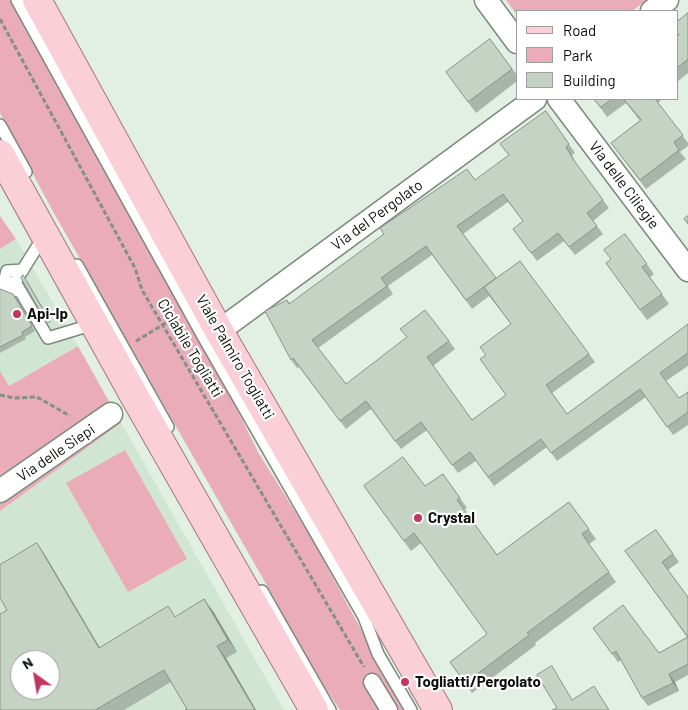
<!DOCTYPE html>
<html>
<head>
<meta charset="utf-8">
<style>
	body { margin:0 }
	#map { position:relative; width:688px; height:710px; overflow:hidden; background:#e1f0e2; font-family:Barlow,sans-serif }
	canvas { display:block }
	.legend { position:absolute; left:516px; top:10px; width:162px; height:90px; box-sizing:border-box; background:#fff; border:1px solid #9d9f9d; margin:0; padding:6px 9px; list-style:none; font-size:15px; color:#090e09 }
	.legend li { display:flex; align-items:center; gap:10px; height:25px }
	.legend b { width:25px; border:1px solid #9d9f9d }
	.north { position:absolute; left:10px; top:650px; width:50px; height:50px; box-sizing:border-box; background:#fff; border:1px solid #9d9f9d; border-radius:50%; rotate:328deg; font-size:14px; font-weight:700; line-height:20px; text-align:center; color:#090e09 }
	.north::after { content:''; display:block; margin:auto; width:18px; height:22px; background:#c33562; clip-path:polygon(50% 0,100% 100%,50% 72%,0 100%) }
</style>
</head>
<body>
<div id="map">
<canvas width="688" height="710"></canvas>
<ul class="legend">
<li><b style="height:6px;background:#facfd7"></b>Road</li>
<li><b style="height:14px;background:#eaacb8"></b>Park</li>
<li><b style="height:14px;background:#c4d3c4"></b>Building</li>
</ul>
<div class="north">N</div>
</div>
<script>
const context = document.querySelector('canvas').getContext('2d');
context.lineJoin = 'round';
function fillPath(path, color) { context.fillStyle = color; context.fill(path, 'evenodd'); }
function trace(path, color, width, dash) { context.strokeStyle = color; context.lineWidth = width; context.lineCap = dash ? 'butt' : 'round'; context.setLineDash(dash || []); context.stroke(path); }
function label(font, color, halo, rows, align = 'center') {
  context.font = font + ' Barlow,sans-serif'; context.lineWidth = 4.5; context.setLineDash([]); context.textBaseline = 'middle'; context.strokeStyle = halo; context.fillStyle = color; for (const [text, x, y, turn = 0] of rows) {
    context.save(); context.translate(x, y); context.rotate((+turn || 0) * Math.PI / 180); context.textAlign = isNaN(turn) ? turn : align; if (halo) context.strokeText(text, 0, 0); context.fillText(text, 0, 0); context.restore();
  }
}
fillPath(new Path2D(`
	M16 239 78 346 9 386 0 371V249Z
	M121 423 284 710H0V511ZM20 660H50V690H20Z`), '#d1e6d2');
fillPath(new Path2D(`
	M0 0H11L225 385 258 452 312 539 371 648 408 710H340L304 656 273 596 55 215 0 113Z
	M506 0H647L632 11H517V15Z
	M0 216 16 239 0 249Z
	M78 346 121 423 0 511V371L9 386Z
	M125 450 187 559 128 592 66 483Z`), '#eaacb8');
const service = new Path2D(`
	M17 0 204 338 364 617 378 654 411 710
	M0 125 26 172
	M44 236 15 282 48 338 94 324
	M77 265 168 427
	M21 292 3 286 7 271 23 270
	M262 591 330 710`);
const pedestrian = new Path2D(`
	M372 682 389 710`);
const minor = new Path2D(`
	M486 0 517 42
	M652 11 667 0
	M559 99 688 270
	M219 331 535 99
	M0 491 111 414`);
const primary = new Path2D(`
	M37 0 219 331 438 710
	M0 154 136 399 314 710`);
trace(service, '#7b897c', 14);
trace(pedestrian, '#7b897c', 19);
trace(minor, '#7b897c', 25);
trace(primary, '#a4777e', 30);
trace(new Path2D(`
	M0 19 135 268 142 290 364 667
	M136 341 176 317
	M0 395 14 398 37 397 70 416`), '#848f85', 3, [5, 2.5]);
trace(service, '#fff', 11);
trace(pedestrian, '#fff', 16);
trace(minor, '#fff', 22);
trace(primary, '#facfd7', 28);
fillPath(new Path2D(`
	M688 13V73L677 82V37L679 35 677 32V22Z
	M490 39 517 75V81L476 113 446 72Z
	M594 99H660L661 100 658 103 688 143V146L680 152 686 159 646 189 611 143 640 121 626 103 607 117Z
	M546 111 575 153 572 155 577 165 609 208 593 221 603 234 575 255 564 241 537 261 519 237 523 221 508 202 463 234 496 278 589 354 595 362 552 393 567 414 688 324V366L666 381 679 398 688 392V425L673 435 646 397 557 461 547 447 494 486 476 461 458 473 427 430 401 449 371 409 346 429 299 367 297 368 291 360 287 300 290 304 475 180 509 156ZM432 255 472 309 489 296 511 324 486 355 506 395 472 420 433 366 455 349 449 341 346 384 318 348 393 294 388 286Z
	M625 234 654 274 650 277 669 304 647 320 606 263 611 259Z
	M26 279 51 322 48 323 45 320Z
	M0 289 16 298 35 331 25 337 26 339 0 353Z
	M443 474 467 508 464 510 497 555 569 502 596 539 589 544 616 582 535 643 536 645 472 693 450 662 487 634 421 543 411 551 364 486H425Z
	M656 530 679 562 668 570 688 597V675L675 682 679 691 648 706 642 698 621 660 618 662 593 628 659 653 687 637 625 551Z
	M45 555 100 648 176 616 213 611 237 652 226 658 256 710H185L187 709 171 682 124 710H0L7 610Z`), '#a9b5a9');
fillPath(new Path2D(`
	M37 543 45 555 107 660 99 648Z
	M204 599 213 611 237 652 228 640Z
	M217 646 226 658 256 710H255Z
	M669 674 675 682 679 691 673 683Z`), '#899489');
const building = new Path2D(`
	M688 13V59L677 68V37L679 35 677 32V22Z
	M490 39 512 69 468 102 446 72Z
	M594 99H612L601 107Z
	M624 99H655L683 135 674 142 679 150 640 180 611 143 641 120Z
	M546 111 569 144 566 147 573 159 603 200 587 213 597 226 569 247 558 233 531 253 513 229 523 221 503 194 457 226 496 278 466 300 426 246 381 278 387 286 312 340 346 384 407 337 400 329 425 310 449 341 427 357 472 420 506 395 480 359 486 355 480 347 511 324 484 287 520 261 589 354 546 385 567 414 688 324V353L660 373 679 398 688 392V412L667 427 640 389 551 453 541 439 488 477 470 452 452 465 421 422 395 441 366 401 340 421 293 358 291 360 265 311 287 300 289 304 384 234 380 228 467 169 475 180 509 155 500 144Z
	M688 216V224L684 219Z
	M625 234 647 264 642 267 662 294 640 310 606 263 611 259 604 250Z
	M23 275 48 318 45 320 21 278Z
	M0 289 13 294 32 326 22 332 23 335 0 347Z
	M403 457 425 486 443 474 460 498 457 500 497 555 569 502 589 529 582 534 609 572 527 633 529 635 465 683 450 662 487 634 414 533 404 541 364 486Z
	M656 530 673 554 662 562 688 597V664L669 674 673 683 642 698 616 651 612 654 593 628 623 605 659 653 688 637 625 551Z
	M37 543 99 648 168 606 175 617 204 599 228 640 217 646 255 710H185L187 709 164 670 95 710H0V614L7 610 0 598V565ZM20 660H50V690H20Z
	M552 666 572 700 594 686 609 710H552L557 708 537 675Z`);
fillPath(building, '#c4d3c4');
trace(building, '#899489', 1);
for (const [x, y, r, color] of [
	[17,314,5,"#c33562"],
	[418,518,5,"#c33562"],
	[405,682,5,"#c33562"]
]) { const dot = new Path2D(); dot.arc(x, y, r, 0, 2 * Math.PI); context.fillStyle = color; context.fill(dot); trace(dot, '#fff', 2); }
label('15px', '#090e09', '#fff', [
	["Via delle Ciliegie",624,185,53],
	["Via del Pergolato",377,215,-36],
	["Ciclabile Togliatti",190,348,59],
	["Viale Palmiro Togliatti",235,357,60],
	["Via delle Siepi",56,453,-34]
]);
label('bold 15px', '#090e09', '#fff', [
	["Api-Ip",27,314],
	["Crystal",428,518],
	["Togliatti/Pergolato",415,682]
], 'left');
</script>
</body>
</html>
